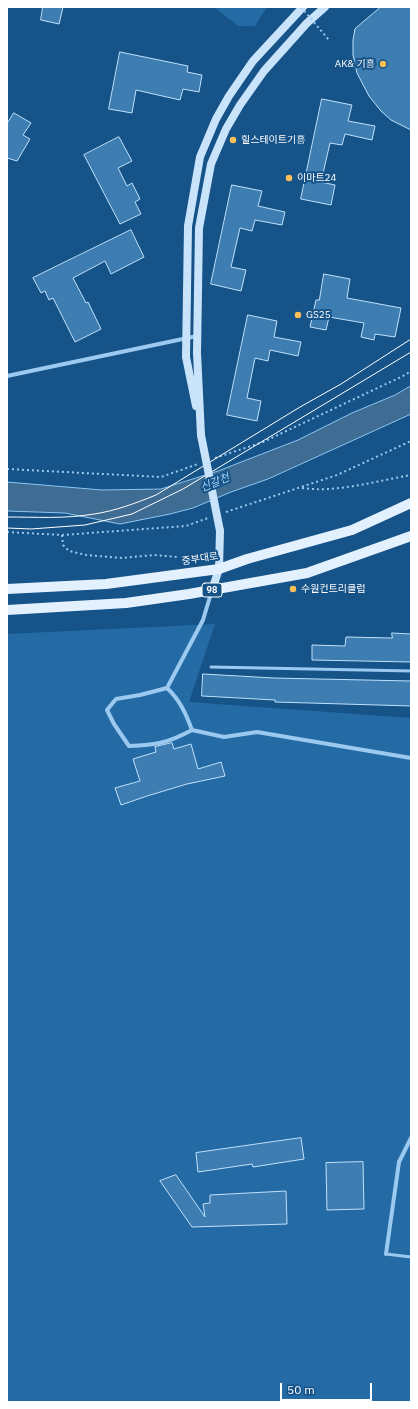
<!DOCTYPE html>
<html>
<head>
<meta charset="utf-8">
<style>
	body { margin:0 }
	#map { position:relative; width:418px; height:1409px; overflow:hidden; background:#155388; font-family:"IBM Plex Sans",sans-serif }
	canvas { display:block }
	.frame { position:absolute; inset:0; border:8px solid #fff; pointer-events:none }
	.scale { position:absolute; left:280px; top:1383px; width:92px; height:18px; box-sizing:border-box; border:2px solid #fff; border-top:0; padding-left:5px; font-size:12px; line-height:14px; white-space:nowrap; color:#fff; -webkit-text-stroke:3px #155388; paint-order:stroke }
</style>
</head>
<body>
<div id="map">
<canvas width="418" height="1409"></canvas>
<div class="frame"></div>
<div class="scale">50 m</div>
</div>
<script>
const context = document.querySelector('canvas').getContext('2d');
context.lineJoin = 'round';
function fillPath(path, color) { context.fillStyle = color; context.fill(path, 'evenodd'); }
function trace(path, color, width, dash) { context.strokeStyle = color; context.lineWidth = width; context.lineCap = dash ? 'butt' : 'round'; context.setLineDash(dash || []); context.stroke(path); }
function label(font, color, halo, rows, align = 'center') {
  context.font = font + ' "IBM Plex Sans","Noto Sans KR",sans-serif'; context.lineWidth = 4; context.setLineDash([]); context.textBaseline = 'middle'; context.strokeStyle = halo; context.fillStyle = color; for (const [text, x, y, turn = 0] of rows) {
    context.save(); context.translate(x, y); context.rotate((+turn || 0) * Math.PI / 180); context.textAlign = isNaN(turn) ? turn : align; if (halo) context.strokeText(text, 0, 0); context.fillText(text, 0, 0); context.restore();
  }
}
fillPath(new Path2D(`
	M214 7H267L255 26H238Z
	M215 624 189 702 411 718V1402H7V634Z`), '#246ba6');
const water = new Path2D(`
	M411 386V414L268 479 231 492 193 508 170 514 120 524 65 513 7 511V482L102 490 161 489 218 471 298 440 352 413 395 395Z`);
fillPath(water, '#3e6c93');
trace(water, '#8dc6f2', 1);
const building = new Path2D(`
	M43 7H63L59 24 41 20Z
	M381 7H411V130L391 120 381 111 369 96 357 73 353 55V40L355 29Z
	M120 52 188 66 187 72 202 75 199 92 183 89 180 100 136 90 132 113 109 109Z
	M322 99 352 105 348 121 375 126 372 140 345 134 342 145 330 143 321 182 335 185 331 205 301 199Z
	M14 113 31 123 23 135 30 139 17 161 7 158V124Z
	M119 137 132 161 118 168 127 186 132 183 140 199 135 202 141 214 120 224 84 155Z
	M232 185 262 191 258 206 285 212 282 225 255 220 252 231 240 228 231 267 246 270 241 291 211 284Z
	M131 230 144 257 111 274 105 261 73 278 86 303 88 302 101 329 75 342 53 298 49 300 45 291 41 293 33 278Z
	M324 274 350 279 347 298 401 308 395 337 375 334 374 340 361 337 364 323 329 317 326 330 310 327 316 300H319Z
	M248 315 277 321 274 337 301 342 298 356 270 350 268 361 255 358 247 398 261 401 257 421 227 415Z
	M392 633 411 634V662L312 660V645L345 646 346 637 392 638Z
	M203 674 274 678 411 681V706L275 702V700L202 696Z
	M172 743 174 749 191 744 198 769 221 762 225 776 187 784 147 796 121 805 115 788 140 781 133 759 156 752 155 747Z
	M301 1138 304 1159 253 1167 252 1164 198 1172 196 1153Z
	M363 1162 364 1209 327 1210 326 1163Z
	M176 1175 205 1217 203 1204 210 1203V1195L286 1191 287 1224 192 1227 160 1181Z`);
fillPath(building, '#3d7db2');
trace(building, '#c1e1fb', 1);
trace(new Path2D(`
	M215 458 263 442 403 376 411 371
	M7 469 161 477 198 464
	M302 488C337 493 376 481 411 475
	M226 512 337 475 411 441
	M7 532 62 535 186 526 208 518
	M62 535 63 545 69 551 86 555 122 558 154 555 177 557`), '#9bc9ef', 2, [2, 3]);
trace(new Path2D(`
	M211 667 411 671
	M386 1254 411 1257`), '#9bc9ef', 3);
trace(new Path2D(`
	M7 376 197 336
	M167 688C180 700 186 714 192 730 168 743 156 745 129 746L114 724 107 710 116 699 140 695 167 688 203 620 212 590
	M192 730 224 737 257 732 411 758
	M386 1254 399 1162 411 1138`), '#9bc9ef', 4);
trace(new Path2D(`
	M196 406 186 357 188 226 200 157 216 119 229 96 253 61 303 7
	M201 435 197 353 199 228 211 164 226 129 240 105 264 71 307 23 325 7
	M212 590 219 569 220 531`), '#c9e3fa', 8);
trace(new Path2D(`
	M7 589 106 584 219 569 247 559 352 530 411 503
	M7 610 126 603 189 594 307 573 411 536`), '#e3f1ff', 10);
trace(new Path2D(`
	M7 517C36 517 65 519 94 514 115 511 136 503 156 495L300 407 341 384 411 339
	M7 528 31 529 85 525 132 514 183 489 411 352`), '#fff', 1);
trace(new Path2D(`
	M301 7 329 40`), '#9bc9ef', 2, [2, 3]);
trace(new Path2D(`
	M201 435 220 531`), '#c9e3fa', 8);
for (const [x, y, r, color] of [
	[383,64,4,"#ffbf59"],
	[233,140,4,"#ffbf59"],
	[289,178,4,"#ffbf59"],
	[298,315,4,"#ffbf59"],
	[293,589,4,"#ffbf59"]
]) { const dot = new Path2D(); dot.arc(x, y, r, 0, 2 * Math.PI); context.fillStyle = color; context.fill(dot); trace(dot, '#155388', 1.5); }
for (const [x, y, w] of [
	[212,590,20]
]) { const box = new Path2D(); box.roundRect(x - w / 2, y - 7, w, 14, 3); context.fillStyle = '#155388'; context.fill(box); trace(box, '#fff', 1); }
label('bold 9px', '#fff', null, [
	["98",212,590]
]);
label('10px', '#fff', '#155388', [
	["AK& 기흥",375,64,"right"],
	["힐스테이트기흥",241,140],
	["이마트24",297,178],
	["GS25",306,315],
	["수원컨트리클럽",301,589]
], 'left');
label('10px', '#fff', '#155388', [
	["중부대로",200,559,-9]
]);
label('italic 11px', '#a7d3f6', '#155388', [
	["신갈천",215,483,-23]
]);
</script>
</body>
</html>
